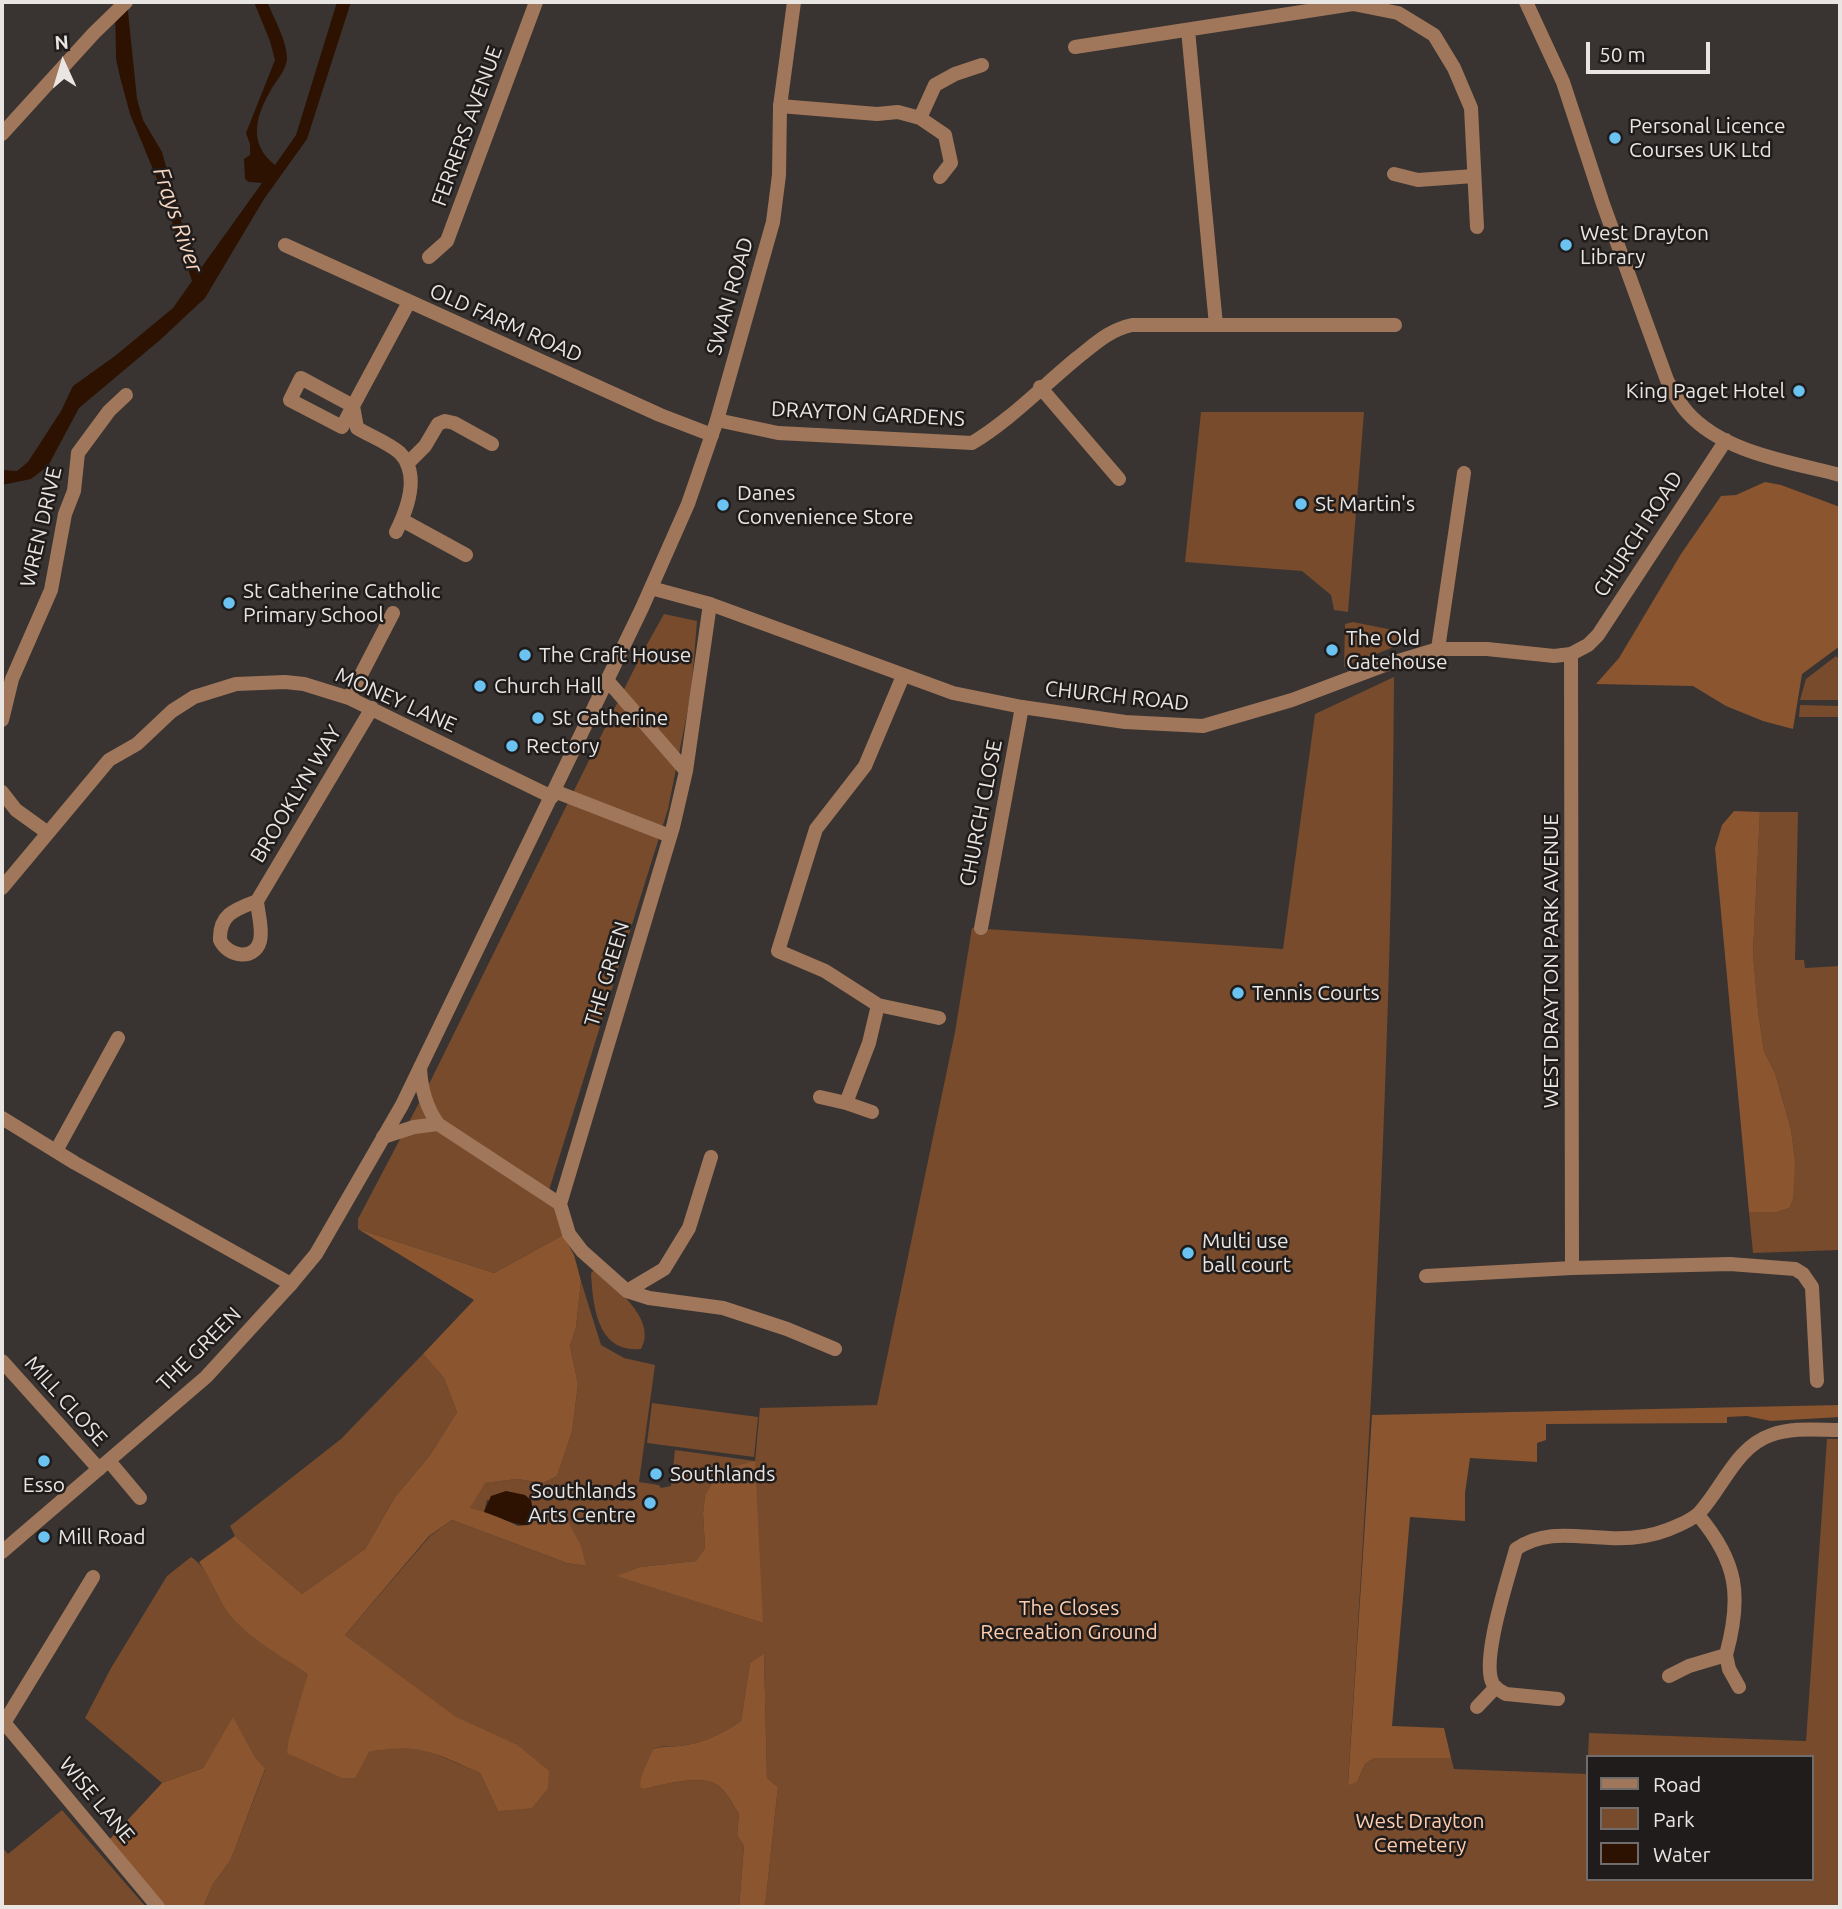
<!DOCTYPE html>
<html>
<head>
<meta charset="utf-8">
<style>
	body { margin:0 }
	#map { position:relative; width:1842px; height:1909px; overflow:hidden; background:#393431; font-family:Ubuntu,sans-serif }
	canvas { display:block }
	.frame { position:absolute; inset:0; border:4px solid #e8e5e3; pointer-events:none }
	.legend { position:absolute; left:1586px; top:1755px; width:228px; height:126px; box-sizing:border-box; background:#1f1c1b; border:2px solid #6f6c6b; margin:0; padding:9px 12px; list-style:none; font-size:21px; color:#e8e5e3 }
	.legend li { display:flex; align-items:center; gap:14px; height:35px }
	.legend b { width:35px; border:2px solid #6f6c6b }
	.north { position:absolute; left:28px; top:28px; width:70px; height:70px; -webkit-text-stroke:5px #1f1c1b; paint-order:stroke; rotate:356deg; font-size:19px; font-weight:700; line-height:28px; text-align:center; color:#e8e5e3 }
	.north::after { content:''; display:block; margin:auto; width:24px; height:32px; background:#e8e5e3; clip-path:polygon(50% 0,100% 100%,50% 72%,0 100%) }
	.scale { position:absolute; left:1586px; top:42px; width:124px; height:32px; box-sizing:border-box; border:4px solid #e8e5e3; border-top:0; padding-left:9px; font-size:21px; line-height:24px; white-space:nowrap; color:#e8e5e3; -webkit-text-stroke:5px #1f1c1b; paint-order:stroke }
</style>
</head>
<body>
<div id="map">
<canvas width="1842" height="1909"></canvas>
<div class="frame"></div>
<ul class="legend">
<li><b style="height:9px;background:#a1775b"></b>Road</li>
<li><b style="height:19px;background:#774b2c"></b>Park</li>
<li><b style="height:19px;background:#2d1201"></b>Water</li>
</ul>
<div class="north">N</div>
<div class="scale">50 m</div>
</div>
<script>
const context = document.querySelector('canvas').getContext('2d');
context.lineJoin = 'round';
function fillPath(path, color) { context.fillStyle = color; context.fill(path, 'evenodd'); }
function trace(path, color, width, dash) { context.strokeStyle = color; context.lineWidth = width; context.lineCap = dash ? 'butt' : 'round'; context.setLineDash(dash || []); context.stroke(path); }
function label(font, color, halo, rows, align = 'center') {
  context.font = font + ' Ubuntu,sans-serif'; context.lineWidth = 5; context.setLineDash([]); context.textBaseline = 'middle'; context.strokeStyle = halo; context.fillStyle = color; for (const [text, x, y, turn = 0] of rows) {
    context.save(); context.translate(x, y); context.rotate((+turn || 0) * Math.PI / 180); context.textAlign = isNaN(turn) ? turn : align; if (halo) context.strokeText(text, 0, 0); context.fillText(text, 0, 0); context.restore();
  }
}
fillPath(new Path2D(`
	M1201 412H1364L1348 612 1334 610 1331 595 1302 571 1185 562Z
	M664 614 697 621 691 694 668 809 549 1190 563 1235 494 1273 358 1229V1219L431 1080 641 655Z
	M1353 622 1408 633 1411 638C1406 644 1356 661 1344 667L1345 624Z
	M1836 656 1840 660V700H1800L1806 679Z
	M1394 677C1392 1047 1372 1416 1348 1784L1357 1782 1365 1764 1374 1758H1451L1454 1769 1587 1774 1588 1760V1879H1812V1757H1588L1589 1733 1806 1741 1827 1439H1840V1907H765L778 1787 767 1778 764 1655 750 1663 741 1721C723 1733 702 1744 680 1746 670 1747 663 1745 653 1749L648 1762 645 1789C662 1784 707 1773 720 1787 728 1794 733 1805 739 1814L737 1835 744 1846 739 1907H203L213 1884 230 1861 235 1849 265 1770 255 1757 233 1718 203 1768 162 1783 85 1718 111 1668 167 1576 191 1557C209 1569 213 1589 224 1606 244 1637 279 1654 309 1674L289 1738 368 1752 395 1747 422 1748 480 1773 498 1811 516 1744 456 1718 345 1635 430 1536 452 1520 567 1563 586 1566 547 1513 528 1525 534 1517 533 1508 487 1500 484 1512 469 1508 484 1483 517 1479 543 1483 557 1476 572 1432 578 1384 570 1346 576 1327 581 1281 601 1345 624 1358 655 1365 639 1482 659 1485 661 1488 671 1486 675 1450 755 1461 760 1408 877 1405 955 1032 972 928 1283 949 1315 714ZM705 1496 763 1623 617 1576 640 1567 696 1561 705 1548 703 1513Z
	M1800 705 1840 706V717H1799Z
	M1760 812H1798L1795 960H1804L1805 968 1840 966V1250L1753 1253 1749 1212H1777L1789 1208 1795 1160 1791 1129 1775 1073 1764 1051 1758 1011 1753 953Z
	M593 1271H596C615 1287 658 1320 641 1349 597 1353 593 1306 591 1273Z
	M423 1354 444 1378 457 1412 430 1455 395 1497 365 1549 302 1594 235 1536 230 1526 341 1439Z
	M652 1403 758 1417 754 1457 647 1443Z
	M62 1810 146 1907H2V1847L8 1854Z`), '#774b2c');
fillPath(new Path2D(`
	M1765 482 1781 485 1840 507V646L1802 674 1793 729 1763 721 1726 706 1693 686 1596 684 1619 658 1681 554 1721 496 1736 495Z
	M1734 811 1760 812 1753 953 1758 1011 1764 1051 1775 1073 1791 1129 1795 1160 1793 1198 1789 1208 1777 1212H1749L1715 848 1722 825Z
	M358 1229 494 1273 563 1235 574 1255 581 1281 576 1327 570 1346 578 1384 572 1432 557 1476 543 1483 517 1479 485 1483 470 1508 493 1514 518 1526 528 1525 547 1513 563 1512 581 1546 586 1566 567 1563 452 1520 429 1536 345 1635 456 1717 516 1744 549 1771 548 1788 532 1808 498 1811 480 1773C434 1753 420 1742 369 1752L355 1778H342L287 1753 289 1738 308 1674C279 1654 242 1636 223 1605 215 1591 209 1576 199 1562L235 1536 302 1594 365 1549 395 1497 430 1455 457 1412 444 1378 423 1354 474 1300Z
	M1840 1405V1417L1771 1421 1747 1416 1727 1417V1423L1546 1424V1440L1537 1443V1462L1470 1458 1465 1493V1521L1410 1517 1392 1726 1444 1728 1451 1758H1374L1365 1764 1357 1782 1348 1785 1372 1415Z
	M755 1461 763 1623 616 1576 640 1567 696 1561 705 1548 703 1513 705 1496 714 1480 722 1470Z
	M764 1654 767 1778 778 1787 765 1907H739L744 1846 737 1835 739 1814C733 1805 728 1794 720 1787 707 1773 662 1784 645 1789L640 1787 641 1777 653 1749C663 1746 669 1747 680 1746 702 1744 723 1733 741 1721L750 1663Z
	M233 1717 255 1757 265 1769 235 1849 230 1861 213 1884 203 1907H166L110 1839 162 1783 203 1768Z`), '#8b552f');
fillPath(new Path2D(`
	M115 2H127L137 99 143 120 162 152 182 224 201 268 262 183 249 182 245 179 244 159 250 155V144L246 133 275 60 270 41 254 2H267C274 18 287 41 287 59 286 69 278 79 272 88 256 115 247 143 275 165L296 135 337 2H351L307 139 264 199 205 298 160 340 79 408 48 466 31 479 2 485V470L17 471 28 462 61 411 73 386 115 356 173 308 192 281 160 186 130 114 120 77 116 59Z
	M506 1491 525 1495 531 1500 534 1517 528 1525C514 1526 498 1516 484 1512L491 1496Z`), '#2d1201');
trace(new Path2D(`
	M1188 30 1216 325
	M1075 47 1353 4 1398 13 1434 35 1454 68 1471 108 1477 227
	M780 106 877 114 898 112 920 118 935 85 955 74 982 65
	M920 118 945 135 951 163 940 177
	M2 134 94 33 126 2
	M1394 174 1418 180 1474 176
	M285 245 660 415 712 435
	M429 257 447 241 536 2
	M301 378 353 406 342 427 290 400Z
	M1040 387 1119 479
	M717 420 778 433 972 443C1008 422 1044 385 1077 358 1095 344 1109 330 1132 325H1395
	M407 464 425 446 438 424 445 421 454 423 492 444
	M402 520 466 555
	M396 532C407 510 421 475 400 453 389 443 370 436 357 428L353 406 409 302
	M1438 649 1464 473
	M607 680 686 771
	M349 698 393 613
	M2 720 12 679 51 590 65 514 74 491 78 453 109 411 126 395
	M554 791 670 836
	M2 792 16 810 48 833
	M2 888 109 760 137 744 172 711 194 697 236 684 285 682 304 684 349 698 552 797
	M257 901C236 909 219 914 220 940 227 956 254 962 260 941 263 929 258 914 257 901L372 708
	M981 928 1022 707
	M878 1005 939 1018
	M420 1068C421 1089 426 1107 438 1124L560 1204 569 1234 582 1251 627 1291 649 1298 723 1308 787 1329 835 1349
	M820 1097 846 1103 869 1043 878 1005 825 971 778 951 816 829 865 766 903 676
	M846 1103 872 1112
	M2 1118 75 1163 291 1284
	M383 1137 414 1127 438 1124
	M56 1151 118 1038
	M560 1204 673 827 686 771 710 604
	M1572 1268 1730 1264 1795 1269 1803 1274 1812 1287 1817 1381
	M1426 1276 1572 1268 1571 654
	M627 1291 664 1269 689 1228 711 1157
	M2 1361 99 1469
	M109 1461 140 1498
	M1726 1655 1729 1669 1739 1687
	M1669 1676 1689 1666 1726 1655C1742 1597 1738 1562 1698 1515
	M1558 1699 1506 1694C1501 1691 1496 1689 1493 1684 1480 1661 1509 1576 1516 1549 1545 1529 1577 1537 1609 1538 1629 1539 1649 1537 1667 1530 1677 1526 1693 1520 1700 1512 1723 1487 1736 1447 1771 1435 1793 1427 1817 1430 1840 1430
	M1477 1707 1496 1687
	M2 1720 158 1907
	M4 1723 93 1577`), '#a1775b', 14);
trace(new Path2D(`
	M1526 2 1563 82 1603 204 1667 380C1673 392 1679 403 1687 412 1723 453 1791 462 1840 475
	M651 588 710 604 953 693 1022 707 1125 722 1203 726 1292 700 1385 665 1438 649H1487L1554 656 1571 654 1588 645 1598 635 1726 440
	M2 1552 206 1377 291 1284 316 1254 402 1105 642 608 688 504 717 420 773 222 779 175 780 106 794 2`), '#a1775b', 14);
for (const [x, y, r, color] of [
	[1615,138,7,"#6bc3f2"],
	[1566,245,7,"#6bc3f2"],
	[1799,391,7,"#6bc3f2"],
	[1301,504,7,"#6bc3f2"],
	[723,505,7,"#6bc3f2"],
	[229,603,7,"#6bc3f2"],
	[1332,650,7,"#6bc3f2"],
	[525,655,7,"#6bc3f2"],
	[480,686,7,"#6bc3f2"],
	[538,718,7,"#6bc3f2"],
	[512,746,7,"#6bc3f2"],
	[1238,993,7,"#6bc3f2"],
	[1188,1253,7,"#6bc3f2"],
	[44,1461,7,"#6bc3f2"],
	[656,1474,7,"#6bc3f2"],
	[650,1503,7,"#6bc3f2"],
	[44,1537,7,"#6bc3f2"]
]) { const dot = new Path2D(); dot.arc(x, y, r, 0, 2 * Math.PI); context.fillStyle = color; context.fill(dot); trace(dot, '#1f1c1b', 2.5); }
label('21px', '#e8e5e3', '#1f1c1b', [
	["FERRERS AVENUE",467,126,-70],
	["SWAN ROAD",730,296,-74],
	["OLD FARM ROAD",506,323,24],
	["DRAYTON GARDENS",868,414,3],
	["WREN DRIVE",41,527,-77],
	["CHURCH ROAD",1638,534,-57],
	["CHURCH ROAD",1117,696,6],
	["MONEY LANE",396,700,24],
	["BROOKLYN WAY",296,794,-59],
	["CHURCH CLOSE",981,813,-79],
	["WEST DRAYTON PARK AVENUE",1551,961,-90],
	["THE GREEN",607,974,-73],
	["THE GREEN",199,1349,-45],
	["MILL CLOSE",66,1401,48],
	["WISE LANE",97,1800,50]
]);
label('21px', '#e8e5e3', '#1f1c1b', [
	["Personal Licence",1629,126],
	["Courses UK Ltd",1629,150],
	["West Drayton",1580,233],
	["Library",1580,257],
	["King Paget Hotel",1785,391,"right"],
	["Danes",737,493],
	["Convenience Store",737,517],
	["St Martin's",1315,504],
	["St Catherine Catholic",243,591],
	["Primary School",243,615],
	["The Old",1346,638],
	["Gatehouse",1346,662],
	["The Craft House",539,655],
	["Church Hall",494,686],
	["St Catherine",552,718],
	["Rectory",526,746],
	["Tennis Courts",1252,993],
	["Multi use",1202,1241],
	["ball court",1202,1265],
	["Southlands",670,1474],
	["Esso",44,1485,"center"],
	["Southlands",636,1491,"right"],
	["Arts Centre",636,1515,"right"],
	["Mill Road",58,1537]
], 'left');
label('21px', '#ffcdad', '#1f1c1b', [
	["The Closes",1069,1608],
	["Recreation Ground",1069,1632],
	["West Drayton",1420,1821],
	["Cemetery",1420,1845]
]);
label('italic 23px', '#f7d5c0', '#1f1c1b', [
	["Frays River",178,220,71]
]);
</script>
</body>
</html>
